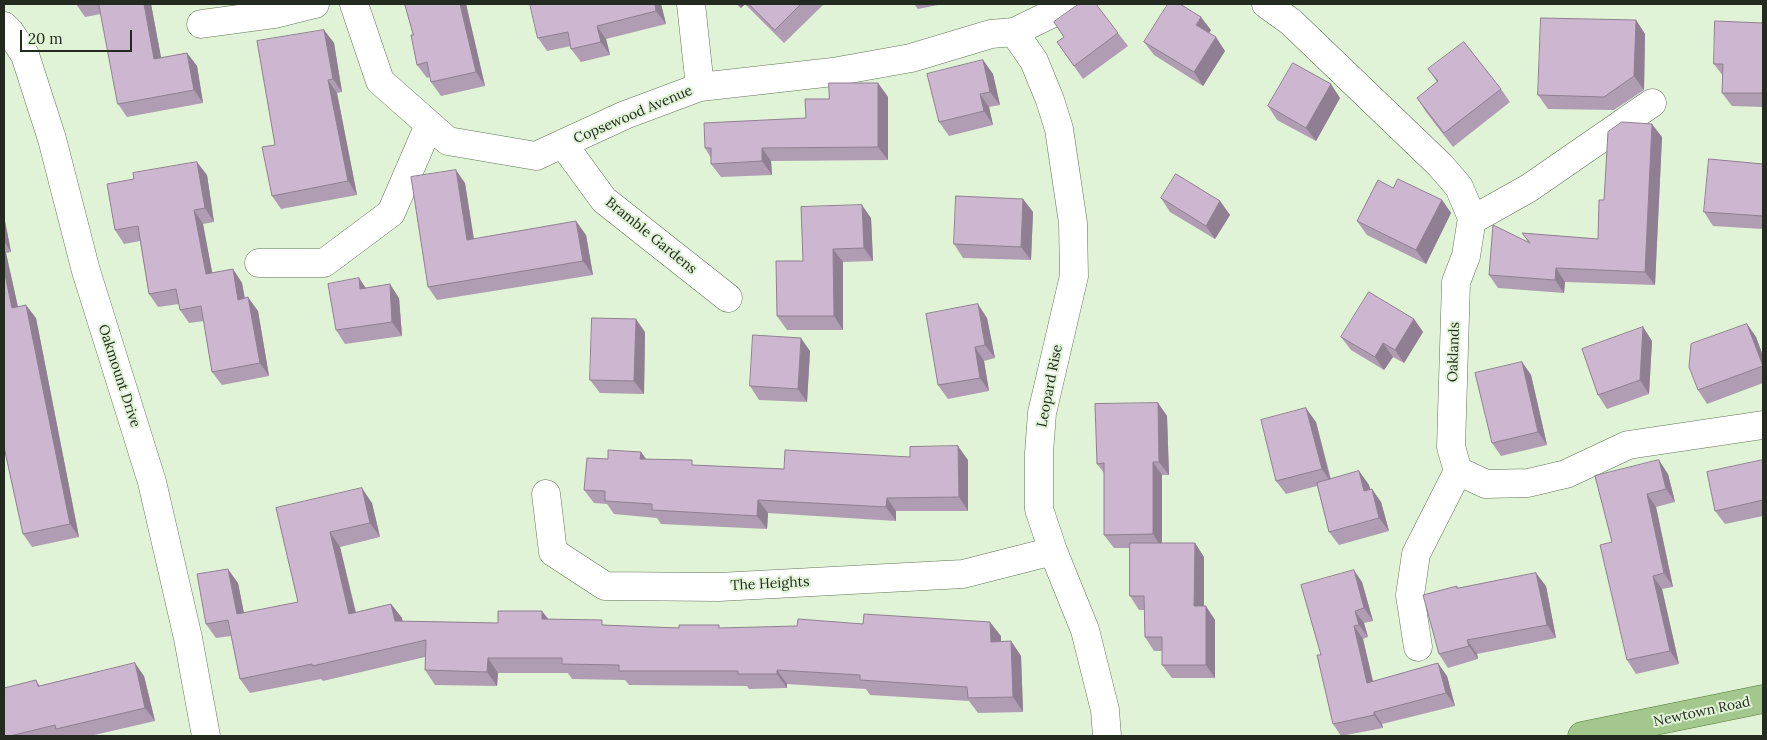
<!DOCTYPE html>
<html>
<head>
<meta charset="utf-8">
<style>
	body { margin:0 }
	#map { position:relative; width:1767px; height:740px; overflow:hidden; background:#e0f3d6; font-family:Lora,serif }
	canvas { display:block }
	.frame { position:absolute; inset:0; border:5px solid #232a1f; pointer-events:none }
	.scale { position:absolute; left:20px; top:30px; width:112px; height:22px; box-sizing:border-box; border:2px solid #232a1f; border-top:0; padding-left:6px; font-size:15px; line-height:18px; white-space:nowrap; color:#232a1f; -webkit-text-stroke:4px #e0f3d6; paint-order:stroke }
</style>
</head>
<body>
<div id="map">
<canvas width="1767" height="740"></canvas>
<div class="frame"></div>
<div class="scale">20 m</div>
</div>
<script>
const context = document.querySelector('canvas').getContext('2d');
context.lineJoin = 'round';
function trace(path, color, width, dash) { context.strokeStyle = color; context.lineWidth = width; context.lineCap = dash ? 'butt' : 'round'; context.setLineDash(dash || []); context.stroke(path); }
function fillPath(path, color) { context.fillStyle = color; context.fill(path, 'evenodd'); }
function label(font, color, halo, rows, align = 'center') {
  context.font = font + ' Lora,serif'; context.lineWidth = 4; context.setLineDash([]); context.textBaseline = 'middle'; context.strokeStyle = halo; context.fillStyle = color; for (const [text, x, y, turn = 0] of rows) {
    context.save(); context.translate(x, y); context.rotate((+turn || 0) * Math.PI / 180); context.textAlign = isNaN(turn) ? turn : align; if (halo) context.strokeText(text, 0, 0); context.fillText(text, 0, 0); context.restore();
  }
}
const minor = new Path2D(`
	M354 4 380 81 448 141 536 156 625 115 700 87 833 72 911 58 991 34 1014 32 1034 61 1050 100 1059 129 1073 223 1074 276 1042 413 1039 453V509L1053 551 1085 630 1105 710 1107 736
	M691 4 700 87
	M1266 4 1291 22 1440 165 1459 187 1472 218 1466 256 1456 282 1451 447 1458 471 1486 484 1528 483 1566 474 1628 445 1763 425
	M201 24 275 14 315 4
	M4 26 10 32 25 55 52 139 86 271 152 482 188 638 206 736
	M1014 32 1072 4
	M563 144 604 200 728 298
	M1472 220 1529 188 1652 103
	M259 263H324L391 213 429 125
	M546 494 553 552 605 586 719 587 963 574 1053 551
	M1418 647 1410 595 1416 554 1458 471`);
const major = new Path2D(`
	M1582 736 1763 699`);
trace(minor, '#63735a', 29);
trace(major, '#507835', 29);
trace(minor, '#fff', 28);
trace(major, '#a4c78d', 28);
fillPath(new Path2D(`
	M76 4H152H151L161 58 187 53 197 66 203 103 127 117 118 104 101 14 85 17Z
	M405 4H466L485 86 441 96 431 82 430 77 427 78 417 65 413 35Z
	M661 4 666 24 606 39 610 55 581 62 571 49V46L547 51 538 38Z
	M736 4H821L823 5 784 43 745 4 741 8Z
	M914 4H943L918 9Z
	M1636 20 1645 34 1644 90 1614 110 1548 109 1538 95Z
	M1763 23V107L1732 106 1722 93 1723 76 1714 64Z
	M324 30 334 43 342 92 337 93 357 195 281 209 272 196 275 145Z
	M1211 30 1209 33 1225 51 1203 86 1154 55 1144 42Z
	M1118 33 1128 46 1083 79 1057 42Z
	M983 60 993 74 1000 105 989 107 993 125 949 136 939 122Z
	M1428 69 1501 89 1510 102 1453 147 1426 112 1417 98 1437 82Z
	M878 83 888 97V160L771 161 772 175 721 177 711 164V158L705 148 806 118 829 99Z
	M1340 98 1316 141 1277 120 1268 106Z
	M1662 137 1655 285 1565 282 1564 293 1498 288 1489 275 1529 243 1522 233 1598 239 1604 200Z
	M1763 164V229L1713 226 1704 212Z
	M207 175 214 222 203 224 212 273 233 269 242 283 245 298 258 311 269 376 222 385 212 372 204 321 189 323 180 310 179 304 158 307 149 294 140 241 124 244 115 230 134 179Z
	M465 183 474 239 586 235 593 275 437 300 428 287Z
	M1393 188 1442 200 1451 213 1426 264 1367 235 1357 221Z
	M1161 198 1220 201 1230 215 1215 239 1170 212Z
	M1023 199 1033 212 1031 260 963 258 954 244Z
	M4 216 11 252 6 253 18 307 36 318 79 537 32 547 23 534 4 447Z
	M871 218 873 261 843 262V330H787L777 316 803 261Z
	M359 278 366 288 399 298 402 336 345 344 336 330Z
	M987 318 995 358 984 361 989 391 948 399 938 385Z
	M1414 319 1423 332 1404 363 1393 357 1384 370 1351 350 1341 337Z
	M1747 324 1756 337 1763 356V383L1707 404 1698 390Z
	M1643 327 1652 341 1649 394 1607 409 1598 395Z
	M645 332 644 394 600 393 590 380Z
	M810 351 807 402 759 400 750 386Z
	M1522 362 1531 375 1547 445 1501 456 1492 443Z
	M1158 403 1167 416 1169 475H1162V543H1195L1204 557V606L1215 620V678H1172L1162 665V651H1154L1145 637 1144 610H1139L1130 596V548H1114L1104 535V473L1097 464Z
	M1316 422 1331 479 1359 471 1369 485 1370 490 1381 502 1389 531 1339 545 1329 532 1317 486 1286 494 1276 481Z
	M641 452 646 459 695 465 784 469 968 460V511H896V521L768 513 767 529 661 524 657 518 614 514 607 504 594 503 584 490Z
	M1763 460V516L1725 524 1715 511Z
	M1668 474 1675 502 1656 507 1673 587 1662 589 1679 664 1636 674 1627 660 1612 542 1595 476Z
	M372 503 380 537 340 547 356 612 391 604 402 618V621L498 623 548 619 606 625 679 628H720L1001 636V641H1011L1021 656 1023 712 978 713 969 701 870 695 866 689 787 684V688L749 689 747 686 629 685 625 680 572 679 568 673H498L497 686 435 685 425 670V657L323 681 321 679 250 693 240 679 231 636 216 638 206 624 238 583 244 613 298 602 276 508Z
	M1362 582 1373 621 1364 623 1368 637 1363 639 1373 681 1447 676 1455 706 1382 724 1383 728 1341 736 1333 724 1321 655Z
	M1546 586 1556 638 1477 654 1478 659 1448 668 1439 654 1458 588Z
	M144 676 155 721 90 736H4L36 680 40 686Z`), '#b09db3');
fillPath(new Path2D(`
	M144 4H151L164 73 154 59Z
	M460 4H466L485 86 476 72Z
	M655 4H661L666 24 656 11Z
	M738 4H745L741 8Z
	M1201 17 1211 30 1206 38 1196 25Z
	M1636 20 1645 34 1644 90 1634 76Z
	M597 26 606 39 610 55 601 42Z
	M324 30 334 43 342 92 333 79Z
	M1216 37 1225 51 1203 86 1194 72Z
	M187 53 197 66 203 103 194 90Z
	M983 60 993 74 1000 105 990 92Z
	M328 80 337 93 357 195 348 181Z
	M878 83 888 97V160L878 147Z
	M1331 84 1340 98 1316 141 1306 128Z
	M980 94 989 107 993 125 984 111Z
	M1652 124 1662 137 1655 285 1645 272Z
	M762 148 771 161 772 175 762 161Z
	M197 162 207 175 214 222 205 208Z
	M456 170 465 183 476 254 467 240Z
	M1023 199 1033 212 1031 260 1021 247Z
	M1442 200 1451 213 1426 264 1416 250Z
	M1220 201 1230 215 1215 239 1206 226Z
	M862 205 871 218 873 261 864 248Z
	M194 210 203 224 215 287 206 274Z
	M4 216 11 252 4 241Z
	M576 221 586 235 593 275 583 261Z
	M4 249 6 253 21 321 12 308 4 270Z
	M833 249 843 262V330L834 316Z
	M1556 268 1565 282 1564 293 1555 280Z
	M233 269 242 283 247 313 238 300Z
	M359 278 368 292 360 289Z
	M390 284 399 298 402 336 392 322Z
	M248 297 258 311 269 376 260 363Z
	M978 304 987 318 995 358 985 345Z
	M26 305 36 318 79 537 70 524Z
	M636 319 645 332 644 394 634 381Z
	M1414 319 1423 332 1404 363 1395 350Z
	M1747 324 1756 337 1763 356V367Z
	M1643 327 1652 341 1649 394 1640 380Z
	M801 338 810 351 807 402 798 389Z
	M1383 343 1393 357 1384 370 1375 357Z
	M975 347 984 361 989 391 980 378Z
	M1522 362 1531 375 1547 445 1538 432Z
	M1158 403 1167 416 1169 475 1159 462Z
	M1306 408 1316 422 1331 483 1322 469Z
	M958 446 968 460V511L959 497Z
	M641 452 650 465 640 459Z
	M1659 460 1668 474 1675 502 1666 489Z
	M1153 462 1162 475V548L1153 534Z
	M1359 471 1369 485 1374 504 1364 491Z
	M362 488 372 503 380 537 370 523Z
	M1372 489 1381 502 1389 531 1379 518Z
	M1647 494 1656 507 1673 587 1664 573Z
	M887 498 896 511V521L886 507Z
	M758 500 768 513 767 529 757 516Z
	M330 532 340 547 359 628 349 614Z
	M1195 543 1204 557V620L1194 606Z
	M228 569 238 583 247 629 237 614Z
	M1354 570 1362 582 1373 621 1364 608Z
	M1536 573 1546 586 1556 638 1547 625Z
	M1653 576 1662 589 1679 664 1670 651Z
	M391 604 402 618 406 636 395 621Z
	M1206 606 1215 620V678L1206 665Z
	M542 611 553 625 542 619Z
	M1355 611 1364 623 1368 637 1359 625Z
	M990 622 1001 636V656L991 642Z
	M1354 626 1363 639 1376 695 1367 683Z
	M1467 640 1477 654 1478 659 1469 646Z
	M1011 641 1021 656 1023 712 1013 697Z
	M488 658 498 673 497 686 487 672Z
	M135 663 144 676 155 721 145 708Z
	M1438 663 1447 676 1455 706 1446 693Z
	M777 670 787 684V688L777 674Z
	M1374 712 1382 724 1383 728 1374 715Z`), '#907f92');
const building = new Path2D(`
	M99 4H144L154 59 187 53 194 90 118 104Z
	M405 4H460L476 72 431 82 427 62 417 65 411 35H413Z
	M530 4H655L656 11 597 26 601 42 571 49 568 32 538 38Z
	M749 4H801L775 30Z
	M1079 4H1096L1118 33 1074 66 1057 42 1064 37 1054 22Z
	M1168 4H1180L1201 17 1196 25 1216 37 1194 72 1144 42Z
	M1541 18 1636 20 1634 76 1604 97 1538 95Z
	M1715 21 1763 23V93H1722L1723 64H1714Z
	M324 30 333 79 328 80 348 181 272 196 262 147 275 145 257 41Z
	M1464 42 1501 89 1444 133 1417 98 1438 81 1428 69Z
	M983 60 990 92 980 94 984 111 939 122 927 74Z
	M1293 63 1331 84 1306 128 1268 106Z
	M829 83H878V147L762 148V161L711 164V148H705L704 123 806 118 805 99H829Z
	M1622 122 1652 124 1645 272 1556 268 1555 280 1489 275 1493 225 1530 243 1522 233 1598 239 1599 200H1604L1608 132Z
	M1709 159 1763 164V216L1704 212Z
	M197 162 205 208 194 210 206 274 233 269 238 300 248 297 260 363 212 372 201 306 180 310 176 289 149 294 138 226 115 230 107 184 134 179 133 173Z
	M456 170 467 240 576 221 583 261 428 287 411 177Z
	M1176 174 1220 201 1206 226 1161 198Z
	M1398 179 1442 200 1416 250 1357 221 1378 180 1393 188Z
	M956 196 1023 199 1021 247 954 244Z
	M862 205 864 248 833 249 834 316H777L776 261H803L801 207Z
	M4 270 12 308 26 305 70 524 23 534 4 447Z
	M359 278 360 289 390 284 392 322 336 330 328 284Z
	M1369 292 1414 319 1395 350 1383 343 1375 357 1341 337Z
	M978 304 985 345 975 347 980 378 938 385 926 314Z
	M592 318 636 319 634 381 590 380Z
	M1747 324 1763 366 1698 390 1689 367 1691 344Z
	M1643 327 1640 380 1598 395 1582 349Z
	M753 335 801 338 798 389 750 386Z
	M1522 362 1538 432 1492 443 1475 373Z
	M1158 403 1159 462H1153V534L1104 535V463L1097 464 1095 404Z
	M1306 408 1322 469 1276 481 1261 420Z
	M958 446 959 497 887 498 886 507 758 500 757 516 652 510V504L605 501V491L584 490 587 458 608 459V450L641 452 640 459 692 460V465L784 469 785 450 910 457V447Z
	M1659 460 1666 489 1647 494 1664 573 1653 576 1670 651 1627 660 1600 545 1612 542 1595 476Z
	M1763 460V500L1715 511 1707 472Z
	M1359 471 1364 491 1372 489 1379 518 1329 532 1317 483Z
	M362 488 370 523 330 532 349 614 391 604 395 621 498 623V611H542V619L602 620V625L679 628V625H719V628L797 626 798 619 863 624 864 614 990 622 991 642 1011 641 1013 697 968 698 967 687 860 680V675L777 670V674H738V671H619V665L562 664V658H488L487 672 425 670 426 640 312 666V664L240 679 228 620 206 624 197 574 228 569 237 614 298 602 276 508Z
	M1130 543H1195L1194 606H1206V665H1162V637H1145L1144 596H1130Z
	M1354 570 1364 608 1355 611 1359 625 1354 626 1367 683 1438 663 1446 693 1374 712V715L1333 724 1317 655H1321L1301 585Z
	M1536 573 1547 625 1467 640 1469 646 1439 654 1423 595 1457 586V588Z
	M135 663 145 708 56 729 55 725 10 736H4V688L36 680 38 686Z`);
fillPath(building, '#cdb6d0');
trace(building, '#907f92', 1);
label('14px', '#232a1f', '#e0f3d6', [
	["Copsewood Avenue",633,115,-23],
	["Bramble Gardens",651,236,39],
	["Oaklands",1454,352,-88],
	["Oakmount Drive",119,376,72],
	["Leopard Rise",1050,386,-79],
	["The Heights",770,584,-3],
	["Newtown Road",1702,712,-12]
]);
</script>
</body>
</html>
